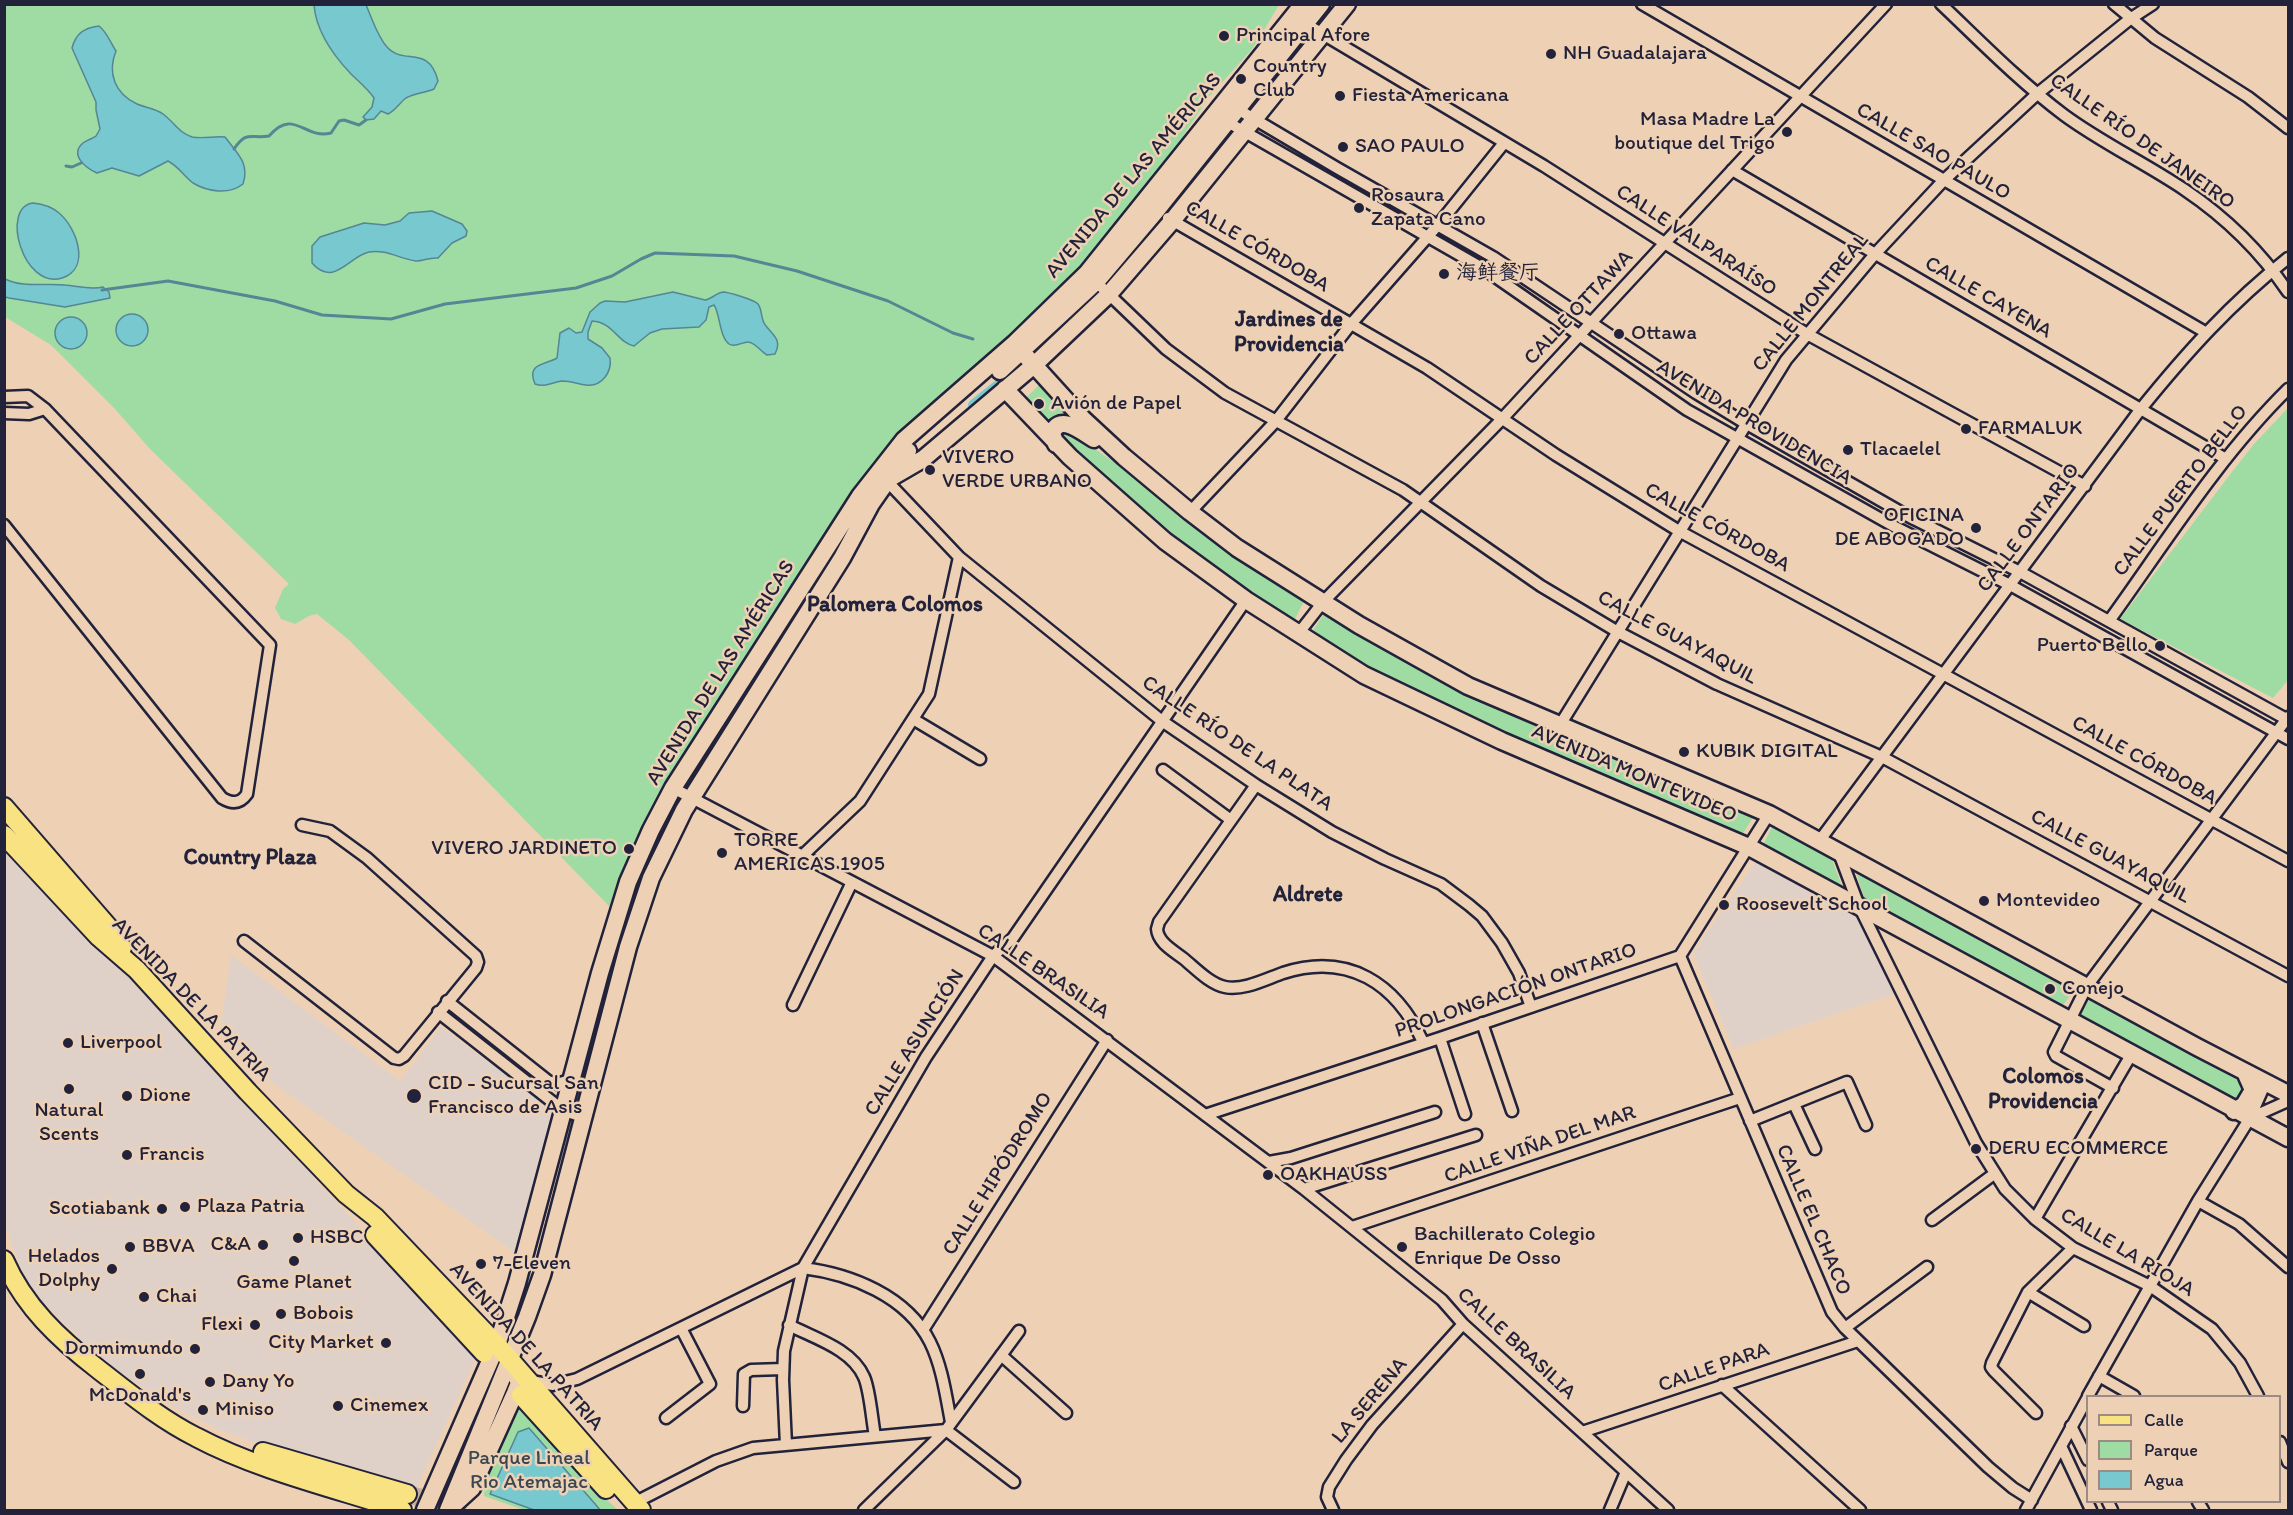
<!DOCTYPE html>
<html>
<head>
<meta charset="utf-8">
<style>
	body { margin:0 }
	#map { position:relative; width:2293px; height:1515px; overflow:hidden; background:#eed1b4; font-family:Itim,sans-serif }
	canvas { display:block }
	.frame { position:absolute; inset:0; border:6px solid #22223b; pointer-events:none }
	.legend { position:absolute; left:2086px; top:1395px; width:195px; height:108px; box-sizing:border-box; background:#eed1b4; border:2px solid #9c8b84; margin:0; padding:8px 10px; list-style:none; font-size:18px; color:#22223b }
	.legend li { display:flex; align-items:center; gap:12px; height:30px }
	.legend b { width:30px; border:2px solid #9c8b84 }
</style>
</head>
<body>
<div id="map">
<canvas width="2293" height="1515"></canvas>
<div class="frame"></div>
<ul class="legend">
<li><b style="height:8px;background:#f8e281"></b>Calle</li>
<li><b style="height:16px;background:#9edca4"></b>Parque</li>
<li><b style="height:16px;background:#77c8cf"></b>Agua</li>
</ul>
</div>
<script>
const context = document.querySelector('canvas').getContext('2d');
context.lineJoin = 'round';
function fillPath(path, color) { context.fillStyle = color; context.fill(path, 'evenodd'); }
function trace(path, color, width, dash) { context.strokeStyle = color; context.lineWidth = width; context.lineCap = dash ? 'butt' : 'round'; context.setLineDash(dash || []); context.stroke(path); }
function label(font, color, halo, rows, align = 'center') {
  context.font = font + ' Itim,"LXGW WenKai TC",sans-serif'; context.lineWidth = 5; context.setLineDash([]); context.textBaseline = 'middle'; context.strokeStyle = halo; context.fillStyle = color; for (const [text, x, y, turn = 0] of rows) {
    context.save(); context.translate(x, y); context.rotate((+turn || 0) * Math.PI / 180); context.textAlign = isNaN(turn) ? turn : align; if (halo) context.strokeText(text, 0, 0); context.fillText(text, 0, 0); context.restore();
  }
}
fillPath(new Path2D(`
	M5 847 101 942 296 1159 478 1353 415 1492 265 1446 217 1429 166 1403 124 1375 91 1349 62 1322 32 1291 19 1263 5 1226Z
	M1756 861 1858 914 1897 993 1734 1049 1693 953Z
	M231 955 400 1081 441 1027 556 1111 520 1256 256 1071 220 1032Z`), '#e0d1c8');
fillPath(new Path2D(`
	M4 5H1279L1253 48 1210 96 1188 128 1127 239 897 435 875 472 693 740 650 820 609 906 349 640 317 614 309 616 295 624 281 619 275 608 283 589 289 584 150 449 115 409 51 345 5 317Z
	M1040 384 1078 425 1050 427 1024 400Z
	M2288 408V680L2273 698 2120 619 2232 472 2254 444Z
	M1060 429 1079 438 1153 489 1305 599 1294 621C1210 565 1131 504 1058 434Z
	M1326 611 1687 787 1754 816 1742 835 1455 711 1380 674 1310 635Z
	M1773 825 1831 857 1843 889 1762 847Z
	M1853 863 2075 989 2059 1011 1866 904Z
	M2091 996 2246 1080 2242 1105 2078 1017Z
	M519 1405 593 1487 618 1510H524L484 1496 485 1474Z`), '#9edca4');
const water = new Path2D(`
	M314 5H366C372 18 377 36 387 47 404 66 429 44 438 81L434 89C425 93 415 93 406 98 399 103 396 110 388 114L381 111 374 119 366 120 363 117 372 107 374 98C367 88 359 82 351 74 333 55 316 31 314 5Z
	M99 26C107 32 110 42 116 51 107 73 115 94 137 104 146 108 155 108 163 114 174 122 179 133 192 137 203 139 214 136 225 137 237 153 250 163 243 184 229 195 208 192 193 183 184 176 178 166 168 161L139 176 112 168 97 173C86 168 69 155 83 143 87 140 92 139 96 136L100 129 96 110V102L72 48C76 33 84 28 99 26Z
	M33 203C43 204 51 206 59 213 76 227 92 268 62 278 23 290 0 207 33 203Z
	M432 211 462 224 467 231 466 236 452 243 438 258C430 257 423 261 416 261 400 259 386 249 369 252 349 256 334 288 312 263V246L320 237 364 223 385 225 400 221 409 213Z
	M5 279C23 288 45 283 65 285 78 286 90 290 103 287L109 292 110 298 65 307 9 298 5 297Z
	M673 292 705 300C712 299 716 293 723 292 728 292 755 300 758 304 763 311 760 319 766 326 774 336 782 340 775 354L767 355C761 352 755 342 748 342 742 342 735 348 729 344 719 336 720 313 714 305L709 307 706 320 699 327 662 329 650 333 634 346C618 343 613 322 592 321L588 332V339L602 348 610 358C612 372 602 387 586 385 578 384 571 381 562 381 552 382 546 388 535 384 526 363 545 365 557 358L560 333 569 328 576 333 582 332 590 312 600 303 605 301 625 302Z
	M116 330a16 16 0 1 1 32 0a16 16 0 1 1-32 0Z
	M55 333a16 16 0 1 1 32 0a16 16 0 1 1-32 0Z
	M529 1428 596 1505 600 1510H534L490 1494 518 1432Z`);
fillPath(water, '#77c8cf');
trace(water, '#558694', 1.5);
trace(new Path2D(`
	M234 149C247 130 250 139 269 136 294 107 304 140 331 133L339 121 344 120 359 125 366 120
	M66 166 72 167 81 163
	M102 290 168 281 275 301 322 315 391 319 445 304 576 288 612 276 641 259 655 253 734 256 797 271 888 301 953 333 973 339`), '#558694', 3);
trace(new Path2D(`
	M973 405 998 385`), '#77c8cf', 10);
trace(new Path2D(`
	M407 1494 466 1510`), '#c5ae9c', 18, [18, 9]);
const street = new Path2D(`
	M1642 4 2205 332
	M1941 4C1981 42 2020 82 2064 115 2102 143 2145 163 2185 190 2225 217 2261 252 2288 292
	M2114 4 2155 38 2248 97 2288 128
	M1301 21 1544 166 1807 334 2085 486
	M1234 107 1337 168 1493 257 1696 393 1745 423 1906 515 2020 572 2288 720
	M1224 120 1484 269 1687 410 1897 528 2010 585 2288 739
	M1732 170 2226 459
	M1168 218 1427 368 1556 455 1679 531 2288 861
	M1092 278 1166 349 1225 393 1403 490 1541 586 1618 632 1717 684 1882 757 2288 976
	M4 397 28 396 45 409 270 645 247 794C240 804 232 804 222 798L4 525
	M4 413 29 414 45 409
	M886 480 959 557 1162 721 1256 785 1332 832 1385 859 1441 884 1469 905 1482 916 1502 943 1519 973 1531 1007
	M1190 512 1275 422 1351 324 1438 225 1504 143
	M2109 621C2166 542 2219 457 2288 389
	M1298 634 1323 602 1502 419 1886 4
	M913 719 980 759
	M1560 725 1786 360 1875 254 1943 181 2037 94 2130 19 2153 4
	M1163 770 1231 820
	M1256 785 1159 922 1157 929C1158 943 1174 951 1184 959 1195 968 1210 984 1225 987 1243 991 1266 979 1283 973 1348 952 1396 983 1423 1042
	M673 788 993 956 1304 1189 1442 1300 1463 1324 1668 1510
	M1820 840 2140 410C2186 353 2231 303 2288 258
	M1839 853 1859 906 1976 1143 2005 1189 2035 1219 2073 1248 2150 1286 2212 1329 2240 1363 2258 1396
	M801 857 860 801 929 694 959 557
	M244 941 394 1058 399 1059 404 1056 476 968 478 962 476 956 367 858 330 831 302 825
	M1680 956 1832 1312 1845 1328 1988 1467 2013 1488 2032 1500
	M447 1001 548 1081 557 1084 573 1079
	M793 1005 852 882
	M438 1012 564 1111 583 1117
	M1482 1023 1512 1111
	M1440 1038 1465 1114
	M2113 1088 2056 1056 2054 1052 2087 986 2288 717
	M1794 1104 1815 1149
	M1205 1115 1440 1038 1680 956 1769 814
	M2250 1118 2288 1101
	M1750 1121 1847 1082 1866 1125
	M1269 1162 1291 1158 1435 1112
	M1304 1189 1476 1135
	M2198 1201 2239 1224 2288 1267
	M2035 1219 2131 1055
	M1932 1220 1994 1174
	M1352 1227 1740 1098
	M803 1268C851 1274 907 1296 930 1342 942 1366 946 1396 951 1422
	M2028 1292 2084 1326
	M789 1325C814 1338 852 1349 864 1377 870 1390 872 1421 875 1436
	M1845 1328 1927 1267
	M923 1330 1107 1040
	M1001 1355 1066 1413
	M2099 1376 2134 1396
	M531 1381 553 1385 577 1379 803 1268 926 1057 993 956 1013 938 1246 600
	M1722 1385 1860 1510
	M2088 1396 2198 1201 2250 1118 2266 1082
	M743 1406 744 1374 751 1370 783 1369
	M2036 1413 1994 1371 1991 1367 1992 1363 2028 1292 2073 1248
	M666 1418 710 1384 681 1328
	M2071 1426 2088 1460
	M1582 1432 1858 1341
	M2280 1442 2288 1462
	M786 1445 783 1380 784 1351 803 1268
	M2061 1446 2091 1510
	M2108 1502 2112 1510
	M2198 1502 2203 1510
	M634 1503 716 1461 753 1448 946 1430 1014 1482
	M864 1510 946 1430 1019 1331
	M1333 1510 1327 1497 1329 1487 1346 1460 1372 1425 1463 1324
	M1610 1510 1626 1472
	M2026 1510 2088 1397`);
const secondary = new Path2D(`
	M1015 344 1083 419 1124 457 1190 512 1237 548 1359 625 1468 686 1769 814 2197 1047 2288 1094
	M1000 371 1096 282 1156 211 1321 4
	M1005 389 1070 457 1165 541 1246 600 1364 675 1502 741 1749 847 2288 1138
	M1056 444 1052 434C1059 412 1082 432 1094 439
	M892 477 923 459 1034 365 1109 294 1172 221 1347 4
	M2234 1111 2244 1105 2253 1090 2245 1072
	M450 1508 472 1488 515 1393 519 1383 511 1363
	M425 1510 497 1345 517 1283 600 973 628 882 651 830 673 788 860 496 904 440 1015 343 1087 273 1303 4
	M448 1510 527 1317 542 1275 628 947 651 878 684 810 842 558 871 504 908 451`);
const primary = new Path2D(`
	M4 807 109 928 122 948
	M4 835 99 937 137 970 248 1092 346 1194 375 1217 497 1345 641 1510
	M375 1235 484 1353
	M4 1260C24 1306 59 1339 98 1369 129 1393 160 1419 196 1437 258 1470 335 1488 402 1510
	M521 1395 606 1489
	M263 1452 407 1494`);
trace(street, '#22223b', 15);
trace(secondary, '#22223b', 21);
trace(primary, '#22223b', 22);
trace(street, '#eed1b4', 10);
trace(secondary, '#eed1b4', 16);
trace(primary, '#f8e281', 18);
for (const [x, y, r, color] of [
	[1224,36,6,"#22223b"],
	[1551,54,6,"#22223b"],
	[1241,79,6,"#22223b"],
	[1340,96,6,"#22223b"],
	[1787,132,6,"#22223b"],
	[1343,147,6,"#22223b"],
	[1359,208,6,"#22223b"],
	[1444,274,6,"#22223b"],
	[1619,334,6,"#22223b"],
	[1039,404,6,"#22223b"],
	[1966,429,6,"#22223b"],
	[1848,450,6,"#22223b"],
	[930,470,6,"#22223b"],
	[1976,528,6,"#22223b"],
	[2160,646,6,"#22223b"],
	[1684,752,6,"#22223b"],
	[629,849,6,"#22223b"],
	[722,853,6,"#22223b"],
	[1984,901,6,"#22223b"],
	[1724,905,6,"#22223b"],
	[2050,989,6,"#22223b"],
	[68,1043,6,"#22223b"],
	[69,1089,6,"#22223b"],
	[127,1096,6,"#22223b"],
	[414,1096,8,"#22223b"],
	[1976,1149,6,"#22223b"],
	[127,1155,6,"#22223b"],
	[1268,1175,6,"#22223b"],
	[185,1207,6,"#22223b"],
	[162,1209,6,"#22223b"],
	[298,1238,6,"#22223b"],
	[263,1245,6,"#22223b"],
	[130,1247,6,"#22223b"],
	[1402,1247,6,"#22223b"],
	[294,1261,6,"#22223b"],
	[481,1264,6,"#22223b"],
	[112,1269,6,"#22223b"],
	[144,1297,6,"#22223b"],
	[281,1314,6,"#22223b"],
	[255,1325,6,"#22223b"],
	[386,1343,6,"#22223b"],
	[195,1349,6,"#22223b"],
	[140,1374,6,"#22223b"],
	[210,1382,6,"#22223b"],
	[338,1406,6,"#22223b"],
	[203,1410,6,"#22223b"]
]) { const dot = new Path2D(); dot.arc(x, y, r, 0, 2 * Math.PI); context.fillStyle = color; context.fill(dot); trace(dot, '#eed1b4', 2); }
label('21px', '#22223b', '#eed1b4', [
	["Principal Afore",1236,36],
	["NH Guadalajara",1563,54],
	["Country",1253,67],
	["Club",1253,91],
	["Fiesta Americana",1352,96],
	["Masa Madre La",1775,120,"right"],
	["boutique del Trigo",1775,144,"right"],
	["SAO PAULO",1355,147],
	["Rosaura",1371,196],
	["Zapata Cano",1371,220],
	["海鲜餐厅",1456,274],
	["Ottawa",1631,334],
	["Avión de Papel",1051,404],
	["FARMALUK",1978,429],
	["Tlacaelel",1860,450],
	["VIVERO",942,458],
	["VERDE URBANO",942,482],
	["OFICINA",1964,516,"right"],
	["DE ABOGADO",1964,540,"right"],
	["Puerto Bello",2148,646,"right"],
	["KUBIK DIGITAL",1696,752],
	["TORRE",734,841],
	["AMERICAS 1905",734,865],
	["VIVERO JARDINETO",617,849,"right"],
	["Montevideo",1996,901],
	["Roosevelt School",1736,905],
	["Conejo",2062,989],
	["Liverpool",80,1043],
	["CID - Sucursal San",428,1084],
	["Francisco de Asis",428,1108],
	["Dione",139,1096],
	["Natural",69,1111,"center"],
	["Scents",69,1135,"center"],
	["DERU ECOMMERCE",1988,1149],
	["Francis",139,1155],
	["OAKHAUSS",1280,1175],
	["Plaza Patria",197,1207],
	["Scotiabank",150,1209,"right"],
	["Bachillerato Colegio",1414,1235],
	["Enrique De Osso",1414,1259],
	["HSBC",310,1238],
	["C&A",251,1245,"right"],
	["BBVA",142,1247],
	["Helados",100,1257,"right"],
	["Dolphy",100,1281,"right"],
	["7-Eleven",493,1264],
	["Game Planet",294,1283,"center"],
	["Chai",156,1297],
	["Bobois",293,1314],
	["Flexi",243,1325,"right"],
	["City Market",374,1343,"right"],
	["Dormimundo",183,1349,"right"],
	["Dany Yo",222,1382],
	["McDonald's",140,1396,"center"],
	["Cinemex",350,1406],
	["Miniso",215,1410]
], 'left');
label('21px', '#22223b', '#eed1b4', [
	["CALLE RÍO DE JANEIRO",2142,142,35],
	["CALLE SAO PAULO",1933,152,30],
	["AVENIDA DE LAS AMÉRICAS",1134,176,-50],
	["CALLE VALPARAÍSO",1696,241,33],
	["CALLE CÓRDOBA",1257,247,30],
	["CALLE CAYENA",1988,298,30],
	["CALLE MONTREAL",1811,303,-51],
	["CALLE OTTAWA",1579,308,-47],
	["AVENIDA PROVIDENCIA",1754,423,31],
	["CALLE PUERTO BELLO",2181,491,-53],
	["CALLE CÓRDOBA",1717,528,29],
	["CALLE ONTARIO",2029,528,-53],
	["CALLE GUAYAQUIL",1677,638,28],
	["AVENIDA DE LAS AMÉRICAS",721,673,-58],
	["CALLE RÍO DE LA PLATA",1237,744,34],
	["CALLE CÓRDOBA",2144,761,29],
	["AVENIDA MONTEVIDEO",1634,774,23],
	["CALLE GUAYAQUIL",2110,857,28],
	["CALLE BRASILIA",1043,972,34],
	["PROLONGACIÓN ONTARIO",1516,991,-19],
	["AVENIDA DE LA PATRIA",191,1000,46],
	["CALLE ASUNCIÓN",915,1043,-58],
	["CALLE VIÑA DEL MAR",1540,1145,-19],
	["CALLE HIPÓDROMO",998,1174,-58],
	["CALLE EL CHACO",1813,1220,67],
	["CALLE LA RIOJA",2127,1253,31],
	["CALLE BRASILIA",1516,1344,43],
	["AVENIDA DE LA PATRIA",526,1347,48],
	["CALLE PARA",1714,1368,-19],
	["LA SERENA",1370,1401,-50]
]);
label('21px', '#3b4750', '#eed1b4', [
	["Parque Lineal",529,1459],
	["Rio Atemajac",529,1483]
]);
label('bold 22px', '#22223b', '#eed1b4', [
	["Jardines de",1289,320],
	["Providencia",1289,345],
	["Palomera Colomos",895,605],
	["Country Plaza",250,858],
	["Aldrete",1308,895],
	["Colomos",2043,1077],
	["Providencia",2043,1102]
]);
</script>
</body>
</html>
